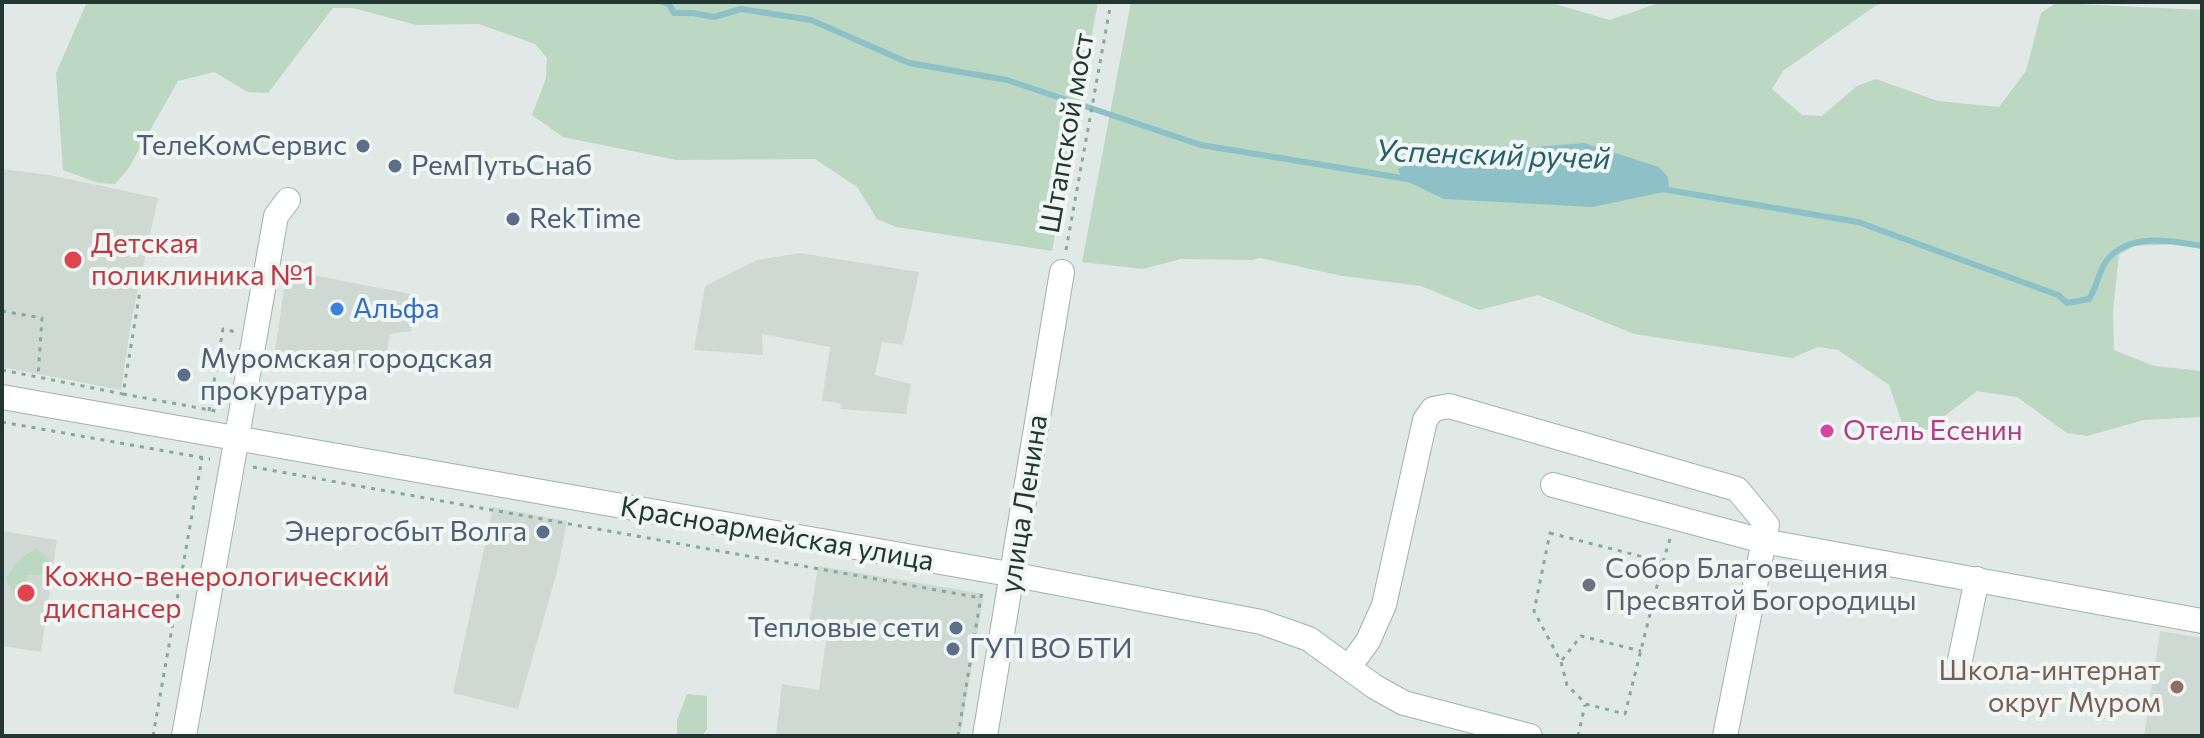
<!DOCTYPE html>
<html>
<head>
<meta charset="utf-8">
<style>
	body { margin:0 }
	#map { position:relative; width:2204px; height:738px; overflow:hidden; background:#e0e9e5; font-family:Commissioner,sans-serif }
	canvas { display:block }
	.frame { position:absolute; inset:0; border:4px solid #233732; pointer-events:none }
</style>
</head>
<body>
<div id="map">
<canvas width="2204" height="738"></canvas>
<div class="frame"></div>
</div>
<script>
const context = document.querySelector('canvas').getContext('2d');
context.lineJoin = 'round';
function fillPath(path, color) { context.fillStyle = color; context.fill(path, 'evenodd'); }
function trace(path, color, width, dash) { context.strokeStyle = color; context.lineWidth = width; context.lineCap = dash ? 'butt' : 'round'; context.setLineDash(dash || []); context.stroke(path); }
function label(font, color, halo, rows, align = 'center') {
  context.font = font + ' Commissioner,sans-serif'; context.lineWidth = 8; context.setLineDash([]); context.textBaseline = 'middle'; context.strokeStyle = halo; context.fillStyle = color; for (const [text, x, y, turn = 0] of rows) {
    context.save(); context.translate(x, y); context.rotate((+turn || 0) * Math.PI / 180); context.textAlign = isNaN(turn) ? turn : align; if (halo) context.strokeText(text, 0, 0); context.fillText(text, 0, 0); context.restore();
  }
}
fillPath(new Path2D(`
	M2 169 50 175 158 198 131 322 121 390 2 367Z
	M800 253 919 272 903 345 882 342 875 375 911 384 906 414 841 409 840 403 822 401 830 347 762 334 763 355 694 350 705 286 757 260Z
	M287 270 416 295 411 331 390 334 384 370 275 350Z
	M493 507 567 521 558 568 518 709 453 693Z
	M2 531 57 540 41 652 2 646Z
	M818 566 984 594 960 736H776L782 684 819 690 827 634 808 631Z
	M2160 631 2202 638V736H2144Z`), '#cfd9d4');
fillPath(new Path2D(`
	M87 2H1098L1052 251 896 227 877 219 857 187 815 159 676 160 563 137 532 115 546 78 547 58 535 44 479 24 416 25 353 8H333L268 93 248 92 214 72 178 81 128 169 115 184 98 183 63 170 56 73Z
	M1131 2H1548L1610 20 1662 2H1887L1875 6 1783 71 1772 89 1802 115 1822 116 1857 86 1876 79 1938 101 1999 107 2026 71 2041 13 2056 3 2202 10V243L2134 246 2119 255 2113 311 2114 350 2154 366 2202 371V417L2144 420 2087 436 2067 433 2017 397 1977 391 1920 435 1902 423 1889 385 1838 350 1818 347 1792 358 1634 334 1538 295 1479 310 1421 286 1342 276 1260 258 1252 260 1181 259 1143 269 1082 262Z
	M37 548 49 560 45 575H28L22 592 14 596 6 578 22 557Z
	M687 694 707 696V729L702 736H677V720Z`), '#bcd8c3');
fillPath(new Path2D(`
	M1584 143 1659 167 1668 177 1669 191 1592 207 1444 199 1402 179 1398 169 1424 156Z`), '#8ec0c8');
trace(new Path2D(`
	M663 2 669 4 674 13H693L714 17 741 9 811 20 909 63 1007 80 1201 145 1408 179
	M1662 189 1858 222 2058 295 2067 303 2089 299C2097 287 2099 270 2107 260 2130 232 2171 241 2202 246`), '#8ec0c8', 6);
const minor = new Path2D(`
	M2 397 1026 577 1261 622 1309 639 1375 687 1404 703 1530 736
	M1553 485 1763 541 2202 621
	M1959 665 1977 579
	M1349 667 1368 641 1384 605 1425 420 1433 409 1449 406 1737 489 1767 525 1725 736
	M184 736 276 216 288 200
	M985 736 1062 272`);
trace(minor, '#a4b0ac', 26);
trace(new Path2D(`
	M1066 250 1111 2
	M2 311 42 318 38 377
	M2 370 123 394 141 285
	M123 394 221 412
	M209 411 223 329 236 332
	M2 422 210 459
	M253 467 981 598
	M1550 533 1663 562 1625 714 1586 704 1567 685 1561 662 1534 611Z
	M1663 562 1670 539
	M1562 660 1581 636 1641 651
	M153 736 202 458
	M958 736 982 590
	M1578 736 1585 705`), '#84a99d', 3, [4, 6]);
trace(minor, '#fff', 24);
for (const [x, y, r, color] of [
	[363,146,8,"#5c6f8a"],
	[395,166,8,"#5c6f8a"],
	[513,219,8,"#5c6f8a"],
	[73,260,10,"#e0444e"],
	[337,309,8,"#3f7fe0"],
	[184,375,8,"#5c6f8a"],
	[1827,431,8,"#d1479c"],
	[543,532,8,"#5c6f8a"],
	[1589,585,8,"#6b7280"],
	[26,593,10,"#e0444e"],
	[956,628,8,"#5c6f8a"],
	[953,649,8,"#5c6f8a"],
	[2177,687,8,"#8d6e63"]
]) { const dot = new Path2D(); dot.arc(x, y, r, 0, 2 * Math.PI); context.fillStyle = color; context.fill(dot); trace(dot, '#f0f6f3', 3); }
label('28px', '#233732', '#f0f6f3', [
	["Штапской мост",1067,133,-80],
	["улица Ленина",1024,504,-81],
	["Красноармейская улица",777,534,10]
]);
label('28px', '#4e5e75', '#f0f6f3', [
	["ТелеКомСервис",347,146,"right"],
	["РемПутьСнаб",411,166],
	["RekTime",529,219],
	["Муромская городская",200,359],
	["прокуратура",200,391],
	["Энергосбыт Волга",527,532,"right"],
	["Тепловые сети",940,628,"right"],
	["ГУП ВО БТИ",969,649]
], 'left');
label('28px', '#be3a42', '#f0f6f3', [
	["Детская",91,244],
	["поликлиника №1",91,276],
	["Кожно-венерологический",44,577],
	["диспансер",44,609]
], 'left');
label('28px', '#366cbe', '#f0f6f3', [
	["Альфа",353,309]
], 'left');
label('28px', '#b23c85', '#f0f6f3', [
	["Отель Есенин",1843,431]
], 'left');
label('28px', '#5b616d', '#f0f6f3', [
	["Собор Благовещения",1605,569],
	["Пресвятой Богородицы",1605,601]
], 'left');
label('28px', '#785e54', '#f0f6f3', [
	["Школа-интернат",2161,671],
	["округ Муром",2161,703]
], 'right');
label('italic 30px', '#25606c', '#f0f6f3', [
	["Успенский ручей",1493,155,2]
]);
</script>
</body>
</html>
